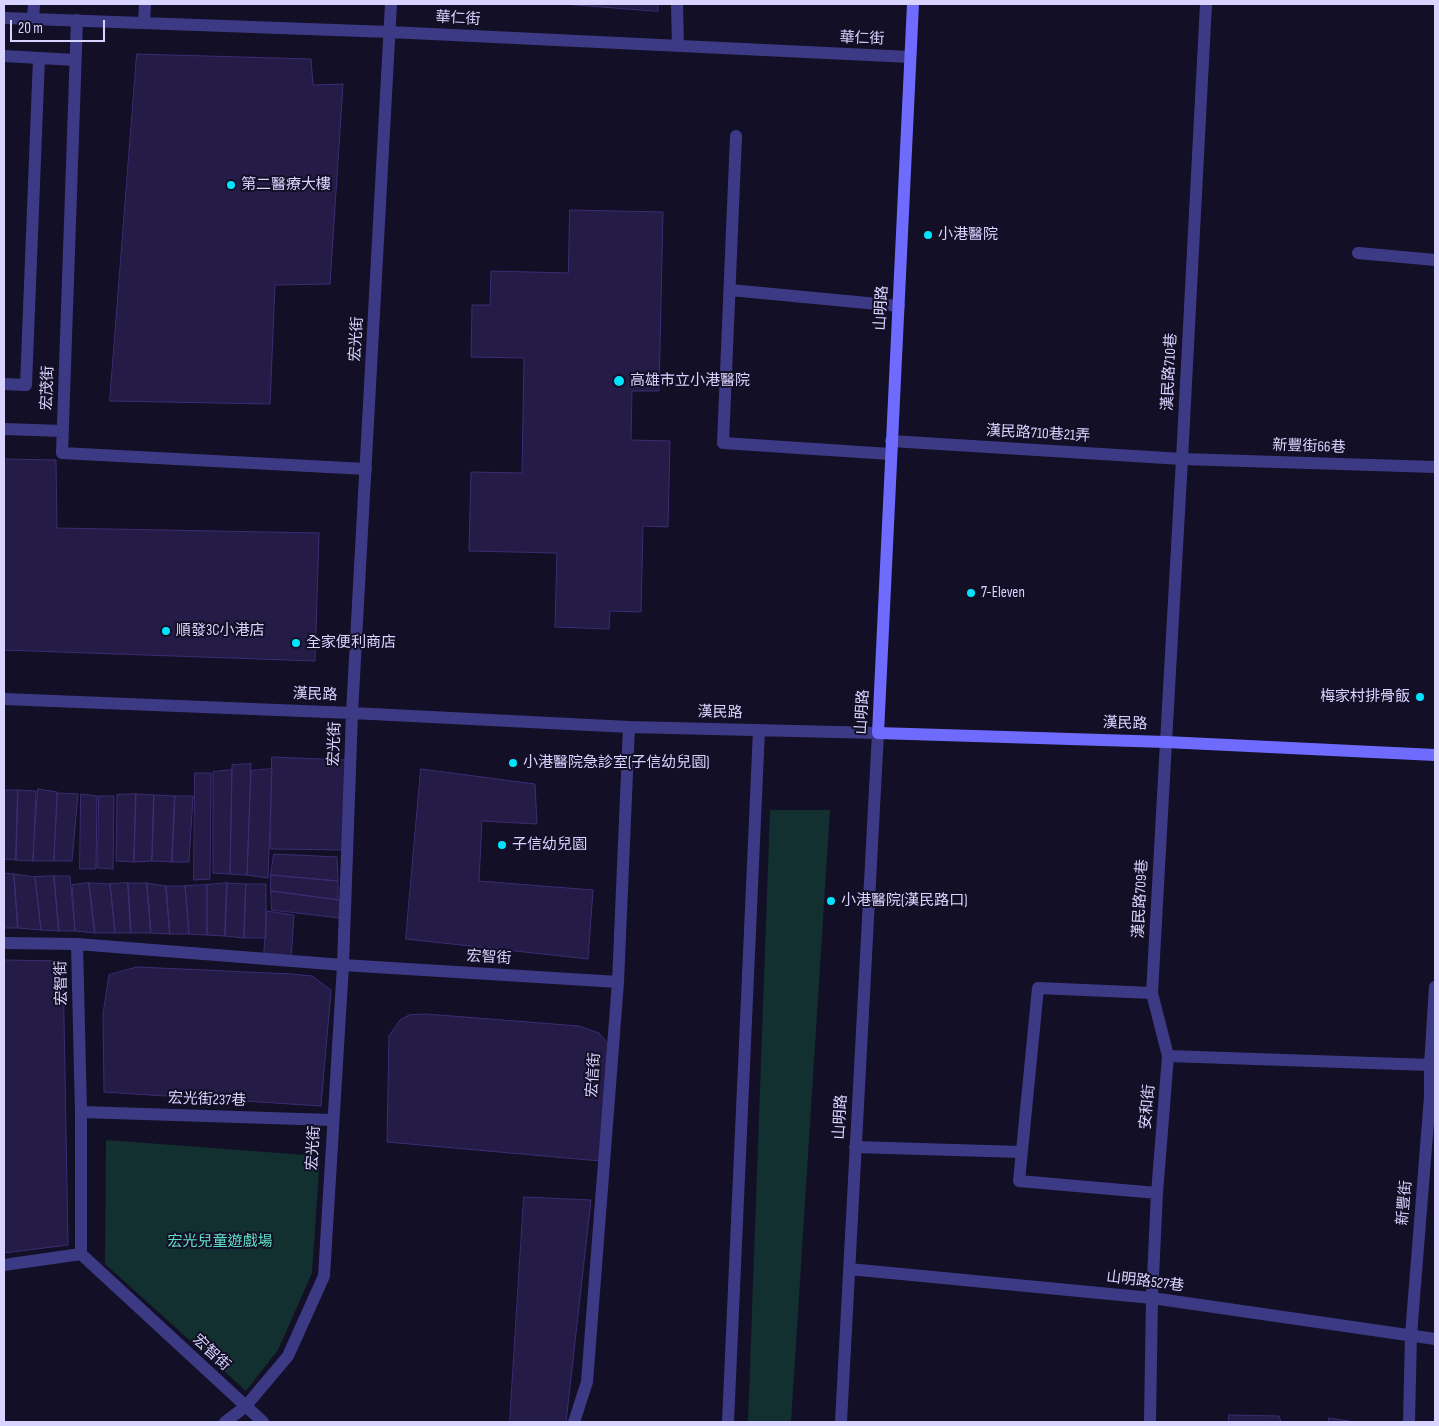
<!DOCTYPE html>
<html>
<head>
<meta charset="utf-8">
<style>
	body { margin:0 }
	#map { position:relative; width:1439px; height:1426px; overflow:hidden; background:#130f26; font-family:"Sofia Sans Condensed",sans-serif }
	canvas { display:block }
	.frame { position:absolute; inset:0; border:5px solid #d9d4ff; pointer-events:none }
	.scale { position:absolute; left:10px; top:20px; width:95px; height:22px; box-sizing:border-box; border:2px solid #d9d4ff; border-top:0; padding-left:6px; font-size:15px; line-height:18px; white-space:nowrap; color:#d9d4ff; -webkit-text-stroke:4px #130f26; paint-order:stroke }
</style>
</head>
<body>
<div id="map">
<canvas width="1439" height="1426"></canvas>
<div class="frame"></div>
<div class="scale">20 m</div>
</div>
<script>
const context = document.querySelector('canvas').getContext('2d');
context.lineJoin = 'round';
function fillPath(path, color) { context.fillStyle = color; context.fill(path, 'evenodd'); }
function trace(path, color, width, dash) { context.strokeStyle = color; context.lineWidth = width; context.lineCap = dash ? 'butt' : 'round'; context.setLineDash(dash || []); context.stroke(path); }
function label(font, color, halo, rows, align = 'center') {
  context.font = font + ' "Sofia Sans Condensed","Noto Sans TC",sans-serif'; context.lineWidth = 4; context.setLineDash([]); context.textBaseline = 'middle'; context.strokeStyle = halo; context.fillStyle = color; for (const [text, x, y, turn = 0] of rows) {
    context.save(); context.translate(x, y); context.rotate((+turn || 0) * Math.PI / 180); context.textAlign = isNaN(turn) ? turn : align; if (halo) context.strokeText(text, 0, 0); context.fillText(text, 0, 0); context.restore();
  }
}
fillPath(new Path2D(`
	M770 810H830L791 1422H748Z
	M106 1140 320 1156 312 1273 278 1350 246 1391 105 1264Z`), '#12302f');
const building = new Path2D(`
	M563 4H658V11Z
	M137 54 311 59 313 85 343 84 330 284 275 285 270 404 110 401Z
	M570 210 663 212 659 391H632L631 440 670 441 668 527 643 526 641 612 610 611 609 629 555 627 557 553 469 551 471 472 522 473 524 358 471 357 472 305H490L491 271 568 273Z
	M4 459 56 460 57 528 319 533 315 661 4 650Z
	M272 757 347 760 343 850 271 849Z
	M251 764 247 875 230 874 232 765Z
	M272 769 268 878 247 875 251 771Z
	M421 769 535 784 537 824 482 821 479 881 593 890 588 959 406 939Z
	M232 770 230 874 213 873V772Z
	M195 773H211L210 879 194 880Z
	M38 789 57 792 54 861H33Z
	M4 790H18L16 860 4 859Z
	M18 790 36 791 33 861 16 860Z
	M58 793 78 794 72 861H54Z
	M81 794 97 796 96 869H80Z
	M136 794 154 795 152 861 134 862Z
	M136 794 134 862 116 861 117 795Z
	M154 795 175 796 172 862 152 861Z
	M99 796H114L113 869 98 868Z
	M175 796H193L189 862H172Z
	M274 854 337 857 338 881 271 875Z
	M4 873 14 874 18 928H4Z
	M14 874 35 877 41 930 18 928Z
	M271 875 338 881V900L271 891Z
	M54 876H70L75 931H59Z
	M54 876 59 931 41 930 35 877Z
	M89 883 110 884 115 933H95Z
	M89 883 95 933 75 931 72 885Z
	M128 883H147L151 933H131Z
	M128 883 131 933H115L110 884Z
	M147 883 166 886 170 934 151 933Z
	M227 883 246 884 244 938 225 936Z
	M227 883 225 936 207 935V885Z
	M246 884H266V938H244Z
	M207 885V935L189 934 185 886Z
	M166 886H185L189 934H170Z
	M271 891 341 900 339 918 272 910Z
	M267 911 294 915 291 959 264 957Z
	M4 960 63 961 68 1245 4 1253Z
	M137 967 292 974 312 976 331 990 321 1106 104 1092 103 1014 109 975Z
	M426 1014 579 1026 599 1033 608 1044 600 1161 387 1142 389 1036 400 1020 409 1015Z
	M524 1197 591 1200 566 1422H510Z
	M1229 1415 1279 1416 1281 1422H1229Z
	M1329 1418 1355 1422H1329Z`);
fillPath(building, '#241b47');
trace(building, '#3b2d73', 1);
trace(new Path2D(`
	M33 19 34 4
	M77 20 62 453 366 469
	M4 56 75 60
	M4 384 26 385 39 58
	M4 429 63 431
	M891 441 1182 459 1166 742`), '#3d3a85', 12);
trace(new Path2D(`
	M677 4 678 46
	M1206 4 1182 459 1435 467
	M4 18 390 32 910 57
	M144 23 145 4
	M736 136 723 443 890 454
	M1358 253 1435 260
	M730 290 899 306
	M4 699 352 713 629 727 878 733 841 1422
	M1166 742 1152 993 1168 1056
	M4 943 77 944
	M1152 993 1038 988 1019 1181 1157 1193
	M81 1112 332 1120
	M855 1147 1021 1152
	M4 1265 81 1254
	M849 1269 1152 1298 1435 1339
	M225 1422 245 1407 288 1356 324 1276 343 965 352 713 391 4
	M263 1422 81 1254V1112L77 944 343 965 618 982
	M574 1422 587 1382 618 982 629 727
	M728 1422 759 730
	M1150 1422 1152 1298 1157 1193 1168 1056 1430 1065
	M1409 1422 1411 1335 1430 1097V1065L1435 987`), '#3d3a85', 12);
trace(new Path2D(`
	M913 4 878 733 1166 742 1435 755`), '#6f6bff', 12);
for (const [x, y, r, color] of [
	[231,185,5,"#00e5ff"],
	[928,235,5,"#00e5ff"],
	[619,381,6,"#00e5ff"],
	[971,593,5,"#00e5ff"],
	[166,631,5,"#00e5ff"],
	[296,643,5,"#00e5ff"],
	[1420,697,5,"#00e5ff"],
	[513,763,5,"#00e5ff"],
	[502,845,5,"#00e5ff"],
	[831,901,5,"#00e5ff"]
]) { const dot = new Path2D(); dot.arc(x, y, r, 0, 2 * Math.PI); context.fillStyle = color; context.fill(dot); trace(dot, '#130f26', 2); }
label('15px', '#d9d4ff', '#130f26', [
	["華仁街",458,19,3],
	["華仁街",862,39,2],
	["山明路",882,308,-87],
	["宏光街",357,339,-87],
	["漢民路710巷",1170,372,-87],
	["宏茂街",48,388,-88],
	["漢民路710巷21弄",1038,434,3],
	["新豐街66巷",1309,447,2],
	["漢民路",315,695,2],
	["山明路",863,712,-87],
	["漢民路",720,713,1],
	["漢民路",1125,724,2],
	["宏光街",335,744,-88],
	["漢民路709巷",1141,899,-87],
	["宏智街",489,958,3],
	["宏智街",62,983,-91],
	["宏信街",594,1075,-86],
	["宏光街237巷",207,1100,2],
	["安和街",1148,1107,-85],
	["山明路",841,1117,-87],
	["宏光街",314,1148,-87],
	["新豐街",1405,1203,-85],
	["山明路527巷",1145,1282,7],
	["宏智街",211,1353,43]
]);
label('15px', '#d9d4ff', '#130f26', [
	["第二醫療大樓",241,185],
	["小港醫院",938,235],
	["高雄市立小港醫院",630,381],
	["7-Eleven",981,593],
	["順發3C小港店",176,631],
	["全家便利商店",306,643],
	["梅家村排骨飯",1410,697,"right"],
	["小港醫院急診室(子信幼兒園)",523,763],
	["子信幼兒園",512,845],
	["小港醫院(漢民路口)",841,901]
], 'left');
label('15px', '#5fe0c0', '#130f26', [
	["宏光兒童遊戲場",220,1242]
]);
</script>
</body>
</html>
